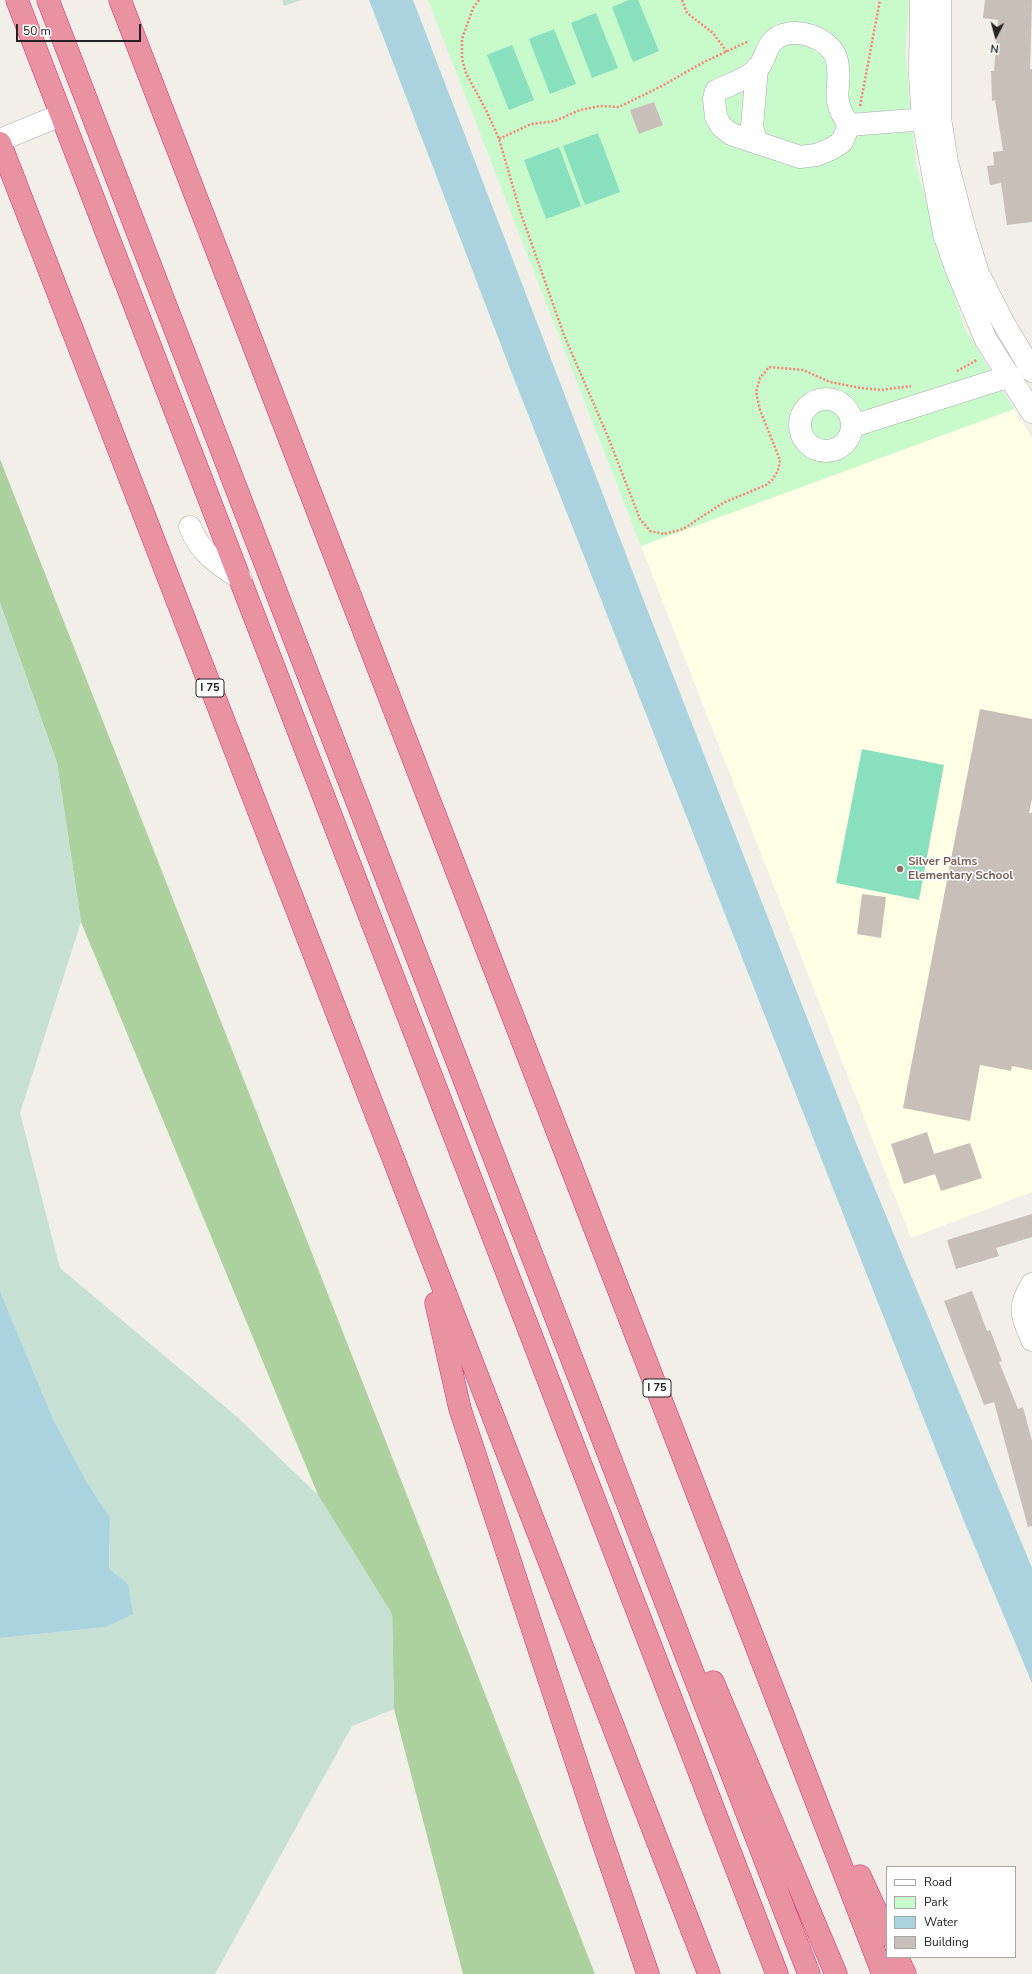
<!DOCTYPE html>
<html>
<head>
<meta charset="utf-8">
<style>
	body { margin:0 }
	#map { position:relative; width:1032px; height:1974px; overflow:hidden; background:#f2efe9; font-family:"Nunito Sans",sans-serif }
	canvas { display:block }
	.legend { position:absolute; left:886px; top:1866px; width:130px; height:92px; box-sizing:border-box; background:#fff; border:1px solid #a7a7a7; margin:0; padding:5px 7px; list-style:none; font-size:12px; color:#222 }
	.legend li { display:flex; align-items:center; gap:8px; height:20px }
	.legend b { width:20px; border:1px solid #a7a7a7 }
	.north { position:absolute; left:976px; top:16px; width:40px; height:40px; -webkit-text-stroke:3px #fff; paint-order:stroke; rotate:186deg; font-size:11px; font-weight:700; line-height:16px; text-align:center; color:#222 }
	.north::after { content:''; display:block; margin:auto; width:14px; height:18px; background:#222; clip-path:polygon(50% 0,100% 100%,50% 72%,0 100%) }
	.scale { position:absolute; left:16px; top:24px; width:125px; height:18px; box-sizing:border-box; border:2px solid #222; border-top:0; padding-left:5px; font-size:12px; line-height:14px; white-space:nowrap; color:#222; -webkit-text-stroke:3px #fff; paint-order:stroke }
</style>
</head>
<body>
<div id="map">
<canvas width="1032" height="1974"></canvas>
<ul class="legend">
<li><b style="height:5px;background:#fff"></b>Road</li>
<li><b style="height:11px;background:#c8facc"></b>Park</li>
<li><b style="height:11px;background:#aad3df"></b>Water</li>
<li><b style="height:11px;background:#c7bfb8"></b>Building</li>
</ul>
<div class="north">N</div>
<div class="scale">50 m</div>
</div>
<script>
const context = document.querySelector('canvas').getContext('2d');
context.lineJoin = 'round';
function fillPath(path, color) { context.fillStyle = color; context.fill(path, 'evenodd'); }
function trace(path, color, width, dash) { context.strokeStyle = color; context.lineWidth = width; context.lineCap = dash ? 'butt' : 'round'; context.setLineDash(dash || []); context.stroke(path); }
function label(font, color, halo, rows, align = 'center') {
  context.font = font + ' "Nunito Sans",sans-serif'; context.lineWidth = 3; context.setLineDash([]); context.textBaseline = 'middle'; context.strokeStyle = halo; context.fillStyle = color; for (const [text, x, y, turn = 0] of rows) {
    context.save(); context.translate(x, y); context.rotate((+turn || 0) * Math.PI / 180); context.textAlign = isNaN(turn) ? turn : align; if (halo) context.strokeText(text, 0, 0); context.fillText(text, 0, 0); context.restore();
  }
}
fillPath(new Path2D(`
	M1014 409 1032 438V1192L911 1238 641 546Z`), '#ffffe5');
fillPath(new Path2D(`
	M0 459 595 1974H463L394 1709 392 1614 318 1495 81 922 57 763 0 603Z`), '#add19e');
fillPath(new Path2D(`
	M282 0H302L284 6Z
	M0 603 57 763 81 922 20 1113 60 1268 236 1416 318 1495 392 1614 394 1709 352 1726 215 1974H0V1638L106 1627 128 1584 109 1568 110 1518 85 1479 53 1419 0 1291Z`), '#c6e0d4');
fillPath(new Path2D(`
	M428 0H909L905 51 916 166 964 327 1014 409 641 546Z`), '#c8facc');
fillPath(new Path2D(`
	M629 0H638L659 51 633 62 612 7Z
	M596 13 618 68 592 78 571 23Z
	M554 29 576 84 550 94 529 39Z
	M512 45 534 100 509 110 487 55Z
	M598 133 620 192 585 205 563 146Z
	M559 147 581 206 546 219 524 160Z
	M862 749 944 765 919 900 836 883Z`), '#88e0be');
fillPath(new Path2D(`
	M369 0H413L642 596 856 1143 1032 1568V1683L964 1521 509 366Z
	M0 1291 53 1419 85 1479 110 1518 109 1568 128 1584 133 1614 106 1627 0 1638Z`), '#aad3df');
fillPath(new Path2D(`
	M985 0H1032L1030 69H1032V222L1007 225 1001 183 990 185 987 166 994 165 993 152 1003 151 995 100 992 101 991 71H994L998 20 983 18Z
	M654 102 663 125 639 134 630 110Z
	M980 709 1032 719V799L1029 813H1032V1070L1012 1066 1011 1071 980 1065 970 1121 903 1108Z
	M862 894 886 897 881 938 857 934Z
	M927 1132 934 1154 970 1143 982 1178 941 1191 935 1174 904 1184 891 1144Z
	M1032 1214V1237L996 1248 999 1256 956 1269 947 1240Z
	M972 1291 987 1331 990 1330 1002 1361 999 1362 1018 1409 1023 1407 1032 1441V1526L1028 1527 994 1402 984 1405 944 1301Z`), '#c7bfb8');
const minor = new Path2D(`
	M921 0 920 76 923 119 944 234 957 271 986 340 1032 412
	M940 0V118L947 162 965 231 978 273 1003 322 1032 371
	M849 125C828 95 843 90 837 61 832 37 792 24 774 40 766 47 765 59 759 67 749 79 730 84 716 91L714 99 716 117 721 126 731 134 800 157 816 155 831 149 842 142 849 125 940 118
	M0 140 61 115
	M757 143 752 127 757 68
	M800 425a26 26 0 1 1 52 0a26 26 0 1 1-52 0Z
	M853 426 1010 376
	M190 527C201 554 218 564 241 579
	M1032 1284C1017 1308 1022 1315 1032 1340`);
const highway = new Path2D(`
	M17 0 777 1974
	M48 0 809 1974
	M120 0 883 1974
	M0 143 709 1974
	M436 1303 460 1409 596 1822 648 1974
	M713 1682 836 1974
	M860 1876 887 1935
	M897 1957 905 1974`);
trace(minor, '#a9a9a9', 23);
trace(highway, '#dc2a67', 23);
trace(new Path2D(`
	M479 0 473 8 462 39V59L466 73 487 112 499 139 520 211 564 335 608 437 640 519 650 531 664 534 683 529 723 503 766 485 772 480 778 471 780 460 760 410 756 392 760 378 769 367 803 370 830 382 861 388 881 390 911 386
	M682 0 687 13 713 33 727 52
	M860 106 880 0
	M499 139 531 124 555 121 580 110 600 106 619 107 660 87 702 63 749 41
	M957 371 977 360`), '#fa8072', 2.5, [2, 2]);
trace(minor, '#fff', 22);
trace(highway, '#e892a2', 22);
for (const [x, y, r, color] of [
	[900,869,4,"#8d6e63"]
]) { const dot = new Path2D(); dot.arc(x, y, r, 0, 2 * Math.PI); context.fillStyle = color; context.fill(dot); trace(dot, '#fff', 1.5); }
for (const [x, y, w] of [
	[210,688,28],
	[657,1388,28]
]) { const box = new Path2D(); box.roundRect(x - w / 2, y - 9, w, 18, 3); context.fillStyle = '#fff'; context.fill(box); trace(box, '#222', 1); }
label('bold 11px', '#222', null, [
	["I 75",210,688],
	["I 75",657,1388]
]);
label('bold 12px', '#785e54', '#fff', [
	["Silver Palms",908,862],
	["Elementary School",908,876]
], 'left');
</script>
</body>
</html>
